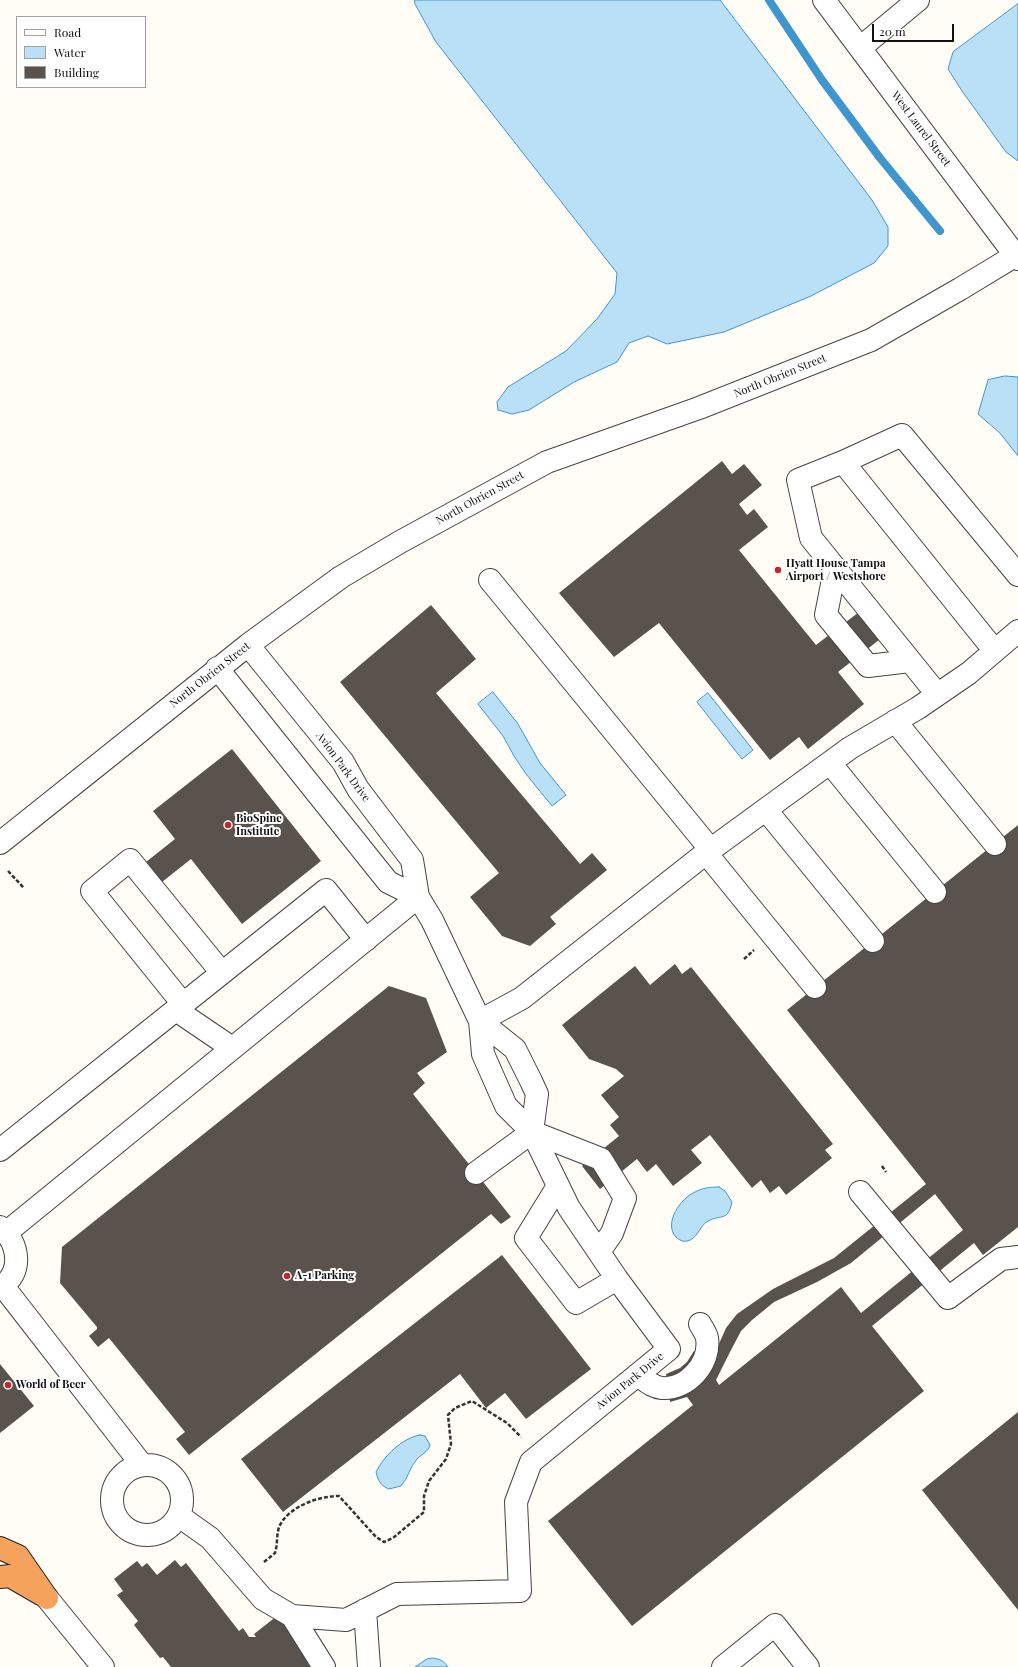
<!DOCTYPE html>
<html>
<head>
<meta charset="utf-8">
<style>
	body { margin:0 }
	#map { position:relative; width:1018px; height:1667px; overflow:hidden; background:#fffdf5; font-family:"Playfair Display",serif }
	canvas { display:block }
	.legend { position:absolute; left:16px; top:16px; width:130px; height:72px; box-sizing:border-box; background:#fff; border:1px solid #a0a0a0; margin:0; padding:5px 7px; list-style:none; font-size:12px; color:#111 }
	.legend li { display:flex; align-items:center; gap:8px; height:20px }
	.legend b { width:20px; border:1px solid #a0a0a0 }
	.scale { position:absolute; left:872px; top:24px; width:82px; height:18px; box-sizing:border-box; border:2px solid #111; border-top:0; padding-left:5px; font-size:12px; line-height:14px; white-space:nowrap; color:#111; -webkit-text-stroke:3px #fff; paint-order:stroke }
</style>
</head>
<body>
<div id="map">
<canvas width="1018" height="1667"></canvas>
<ul class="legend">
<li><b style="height:5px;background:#fff"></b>Road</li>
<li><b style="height:11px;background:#b9e0f7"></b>Water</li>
<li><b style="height:11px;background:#5a524d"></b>Building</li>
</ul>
<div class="scale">20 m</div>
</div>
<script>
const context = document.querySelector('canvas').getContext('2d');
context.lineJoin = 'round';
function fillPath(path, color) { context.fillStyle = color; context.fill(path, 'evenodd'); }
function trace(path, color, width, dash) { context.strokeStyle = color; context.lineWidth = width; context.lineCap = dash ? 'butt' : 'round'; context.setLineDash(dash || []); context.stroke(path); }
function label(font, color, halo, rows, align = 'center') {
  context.font = font + ' "Playfair Display",serif'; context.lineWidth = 4; context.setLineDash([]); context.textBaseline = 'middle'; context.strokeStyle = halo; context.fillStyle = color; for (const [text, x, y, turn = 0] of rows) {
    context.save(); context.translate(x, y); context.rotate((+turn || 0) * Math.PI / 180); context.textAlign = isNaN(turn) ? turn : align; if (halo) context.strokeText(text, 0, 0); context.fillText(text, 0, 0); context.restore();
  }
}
const water = new Path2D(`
	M415 0H720L872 200 888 227V246L874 263 811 296 724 332 667 344 648 336 629 343 617 362 574 382 529 410 512 414 498 410 497 402 508 387 566 351 597 319 615 294 617 273 436 42 415 4Z
	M1018 4V161L1006 152 962 91 948 69 953 52Z
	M1005 376 1018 377V456L1000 433 978 414 988 380Z
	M493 692 518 724 540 763 566 795 552 806 526 774 514 756 503 736 478 704Z
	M708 693 753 750 742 759 697 702Z
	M719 1187 725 1191 732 1202C728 1222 721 1214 708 1221 699 1226 698 1239 687 1241 683 1242 679 1240 676 1237 663 1223 681 1198 695 1192 702 1188 710 1187 719 1187Z
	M420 1435 425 1436 430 1445C429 1451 422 1454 417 1459 410 1467 408 1478 401 1486L389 1489C381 1486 378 1481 376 1472 384 1456 402 1438 420 1435Z
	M433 1658C440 1659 444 1661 448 1667H415L427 1659Z`);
fillPath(water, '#b9e0f7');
trace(water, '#3f96cf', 1);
trace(new Path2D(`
	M769 0 822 80 880 158 940 231`), '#3f96cf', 8);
fillPath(new Path2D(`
	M722 461 732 474 744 464 762 485 739 504 747 515 754 509 768 527 739 550 816 645 863 609 884 636 838 672 864 704 808 749 799 737 770 760 659 623 614 657 559 593Z
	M431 605 476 659 436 693 580 864 592 853 607 870 550 917 556 924 530 946 502 936 470 897 499 873 340 682Z
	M232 749 321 861 242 924 191 859 162 882 146 862 175 839 153 811Z
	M1018 825V1227L983 1255 974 1243 872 1326 924 1391 632 1626 548 1521 693 1405 687 1397 670 1402 666 1374 680 1368 687 1362 694 1351 717 1359 718 1346 726 1328 737 1314 773 1289 834 1258 926 1184 787 1010ZM935 1194 963 1230 861 1313 841 1287 719 1385 716 1380 730 1352 741 1331 752 1320 774 1302 817 1282 851 1263Z
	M675 964 682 974 691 967 833 1144 825 1150 832 1158 786 1195 779 1186 770 1193 761 1180 752 1188 710 1135 691 1150 702 1163 673 1186 656 1164 647 1172 637 1159 600 1189 582 1166 619 1136 610 1125 619 1117 601 1095 624 1076 616 1069 589 1059 562 1025 635 966 650 985Z
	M389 986 426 998 447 1052 417 1073 425 1083 413 1094 511 1217 501 1224 491 1214 189 1455 176 1439 185 1432 109 1338 98 1347 89 1336 97 1329V1327L60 1283 62 1247Z
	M502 1255 591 1369 526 1419 505 1393 486 1408 460 1374 283 1512 241 1459Z
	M0 1364 34 1406 0 1433Z
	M1018 1412V1610L922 1490Z
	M175 1560 181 1567 186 1563 239 1631 243 1628 249 1637H256L254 1634 277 1616 317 1667H171L163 1657 160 1658 134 1625 138 1621 117 1595 123 1591 114 1579 137 1561 142 1567 147 1563 157 1575Z`), '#5a524d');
const minor = new Path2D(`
	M824 0 1018 259
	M860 48 918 0
	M843 462 994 650
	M835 569 826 615 868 666 910 661
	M490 580 711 850
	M217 668 388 882 418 897
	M937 694 811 538 798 480 843 462 902 435 1018 575
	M895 721 995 844
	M830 763 935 892
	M766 810 873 941
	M0 843 248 645 341 577 400 542 547 462 699 408 871 340 960 289 1018 254
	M706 853 815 987
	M183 1004 92 891 130 860 222 973
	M176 1010 232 1048
	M480 1021 522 998 706 853 850 748 918 708 969 673 1018 631
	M480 1021 515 1049 531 1081 537 1094 532 1132
	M532 1132 601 1159 625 1198 612 1233 599 1252
	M0 1150 326 890 366 940
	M476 1173 532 1132
	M558 1186 526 1238 576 1303 617 1279
	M860 1192 948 1298 1001 1259 1018 1257
	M0 1227C19 1242 24 1274 0 1287
	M7 1232 418 897
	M3 1286 142 1465
	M637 1375C645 1380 652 1387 662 1388 687 1390 711 1363 707 1338 706 1333 702 1328 700 1324
	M112 1500a35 35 0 1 1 70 0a35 35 0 1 1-70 0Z
	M179 1516 210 1538 263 1599 292 1616 346 1620 397 1594 520 1591 516 1502 531 1462 669 1349 617 1279 569 1208 532 1132 506 1106 483 1054 480 1021 432 920 418 897 412 860 358 789 343 762 248 645
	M47 1598 103 1667
	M365 1610 369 1667
	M292 1616 324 1667
	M723 1667 775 1625 808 1667`);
const highway = new Path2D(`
	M0 1548 18 1556 47 1598
	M0 1577 10 1576 41 1594`);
trace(minor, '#444', 24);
trace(highway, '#222', 24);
trace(new Path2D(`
	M8 871 24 888
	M744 959 754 950
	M882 1166 886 1172
	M264 1562 275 1553C278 1544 276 1533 280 1525 290 1506 319 1496 339 1496L376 1537 384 1542 393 1538 424 1512V1496L429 1481 446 1459 451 1444 448 1415 455 1408 472 1401 507 1423 521 1437`), '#333', 2.5, [4, 2]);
trace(minor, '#fff', 22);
trace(highway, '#f5a25d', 22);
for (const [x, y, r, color] of [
	[778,570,4,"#c4262e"],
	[228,825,4,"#c4262e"],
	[287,1276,4,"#c4262e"],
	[8,1385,4,"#c4262e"]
]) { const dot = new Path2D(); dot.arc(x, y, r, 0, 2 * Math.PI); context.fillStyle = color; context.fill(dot); trace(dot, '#fff', 1.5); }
label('11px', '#111', '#fff', [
	["West Laurel Street",921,129,53],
	["North Obrien Street",780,376,-22],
	["North Obrien Street",480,498,-29],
	["North Obrien Street",210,675,-38],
	["Avion Park Drive",343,767,54],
	["Avion Park Drive",630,1381,-39]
]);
label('bold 11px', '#111', '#fff', [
	["Hyatt House Tampa",786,564],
	["Airport / Westshore",786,577],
	["BioSpine",236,819],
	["Institute",236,832],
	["A-1 Parking",295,1276],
	["World of Beer",16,1385]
], 'left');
</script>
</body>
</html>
